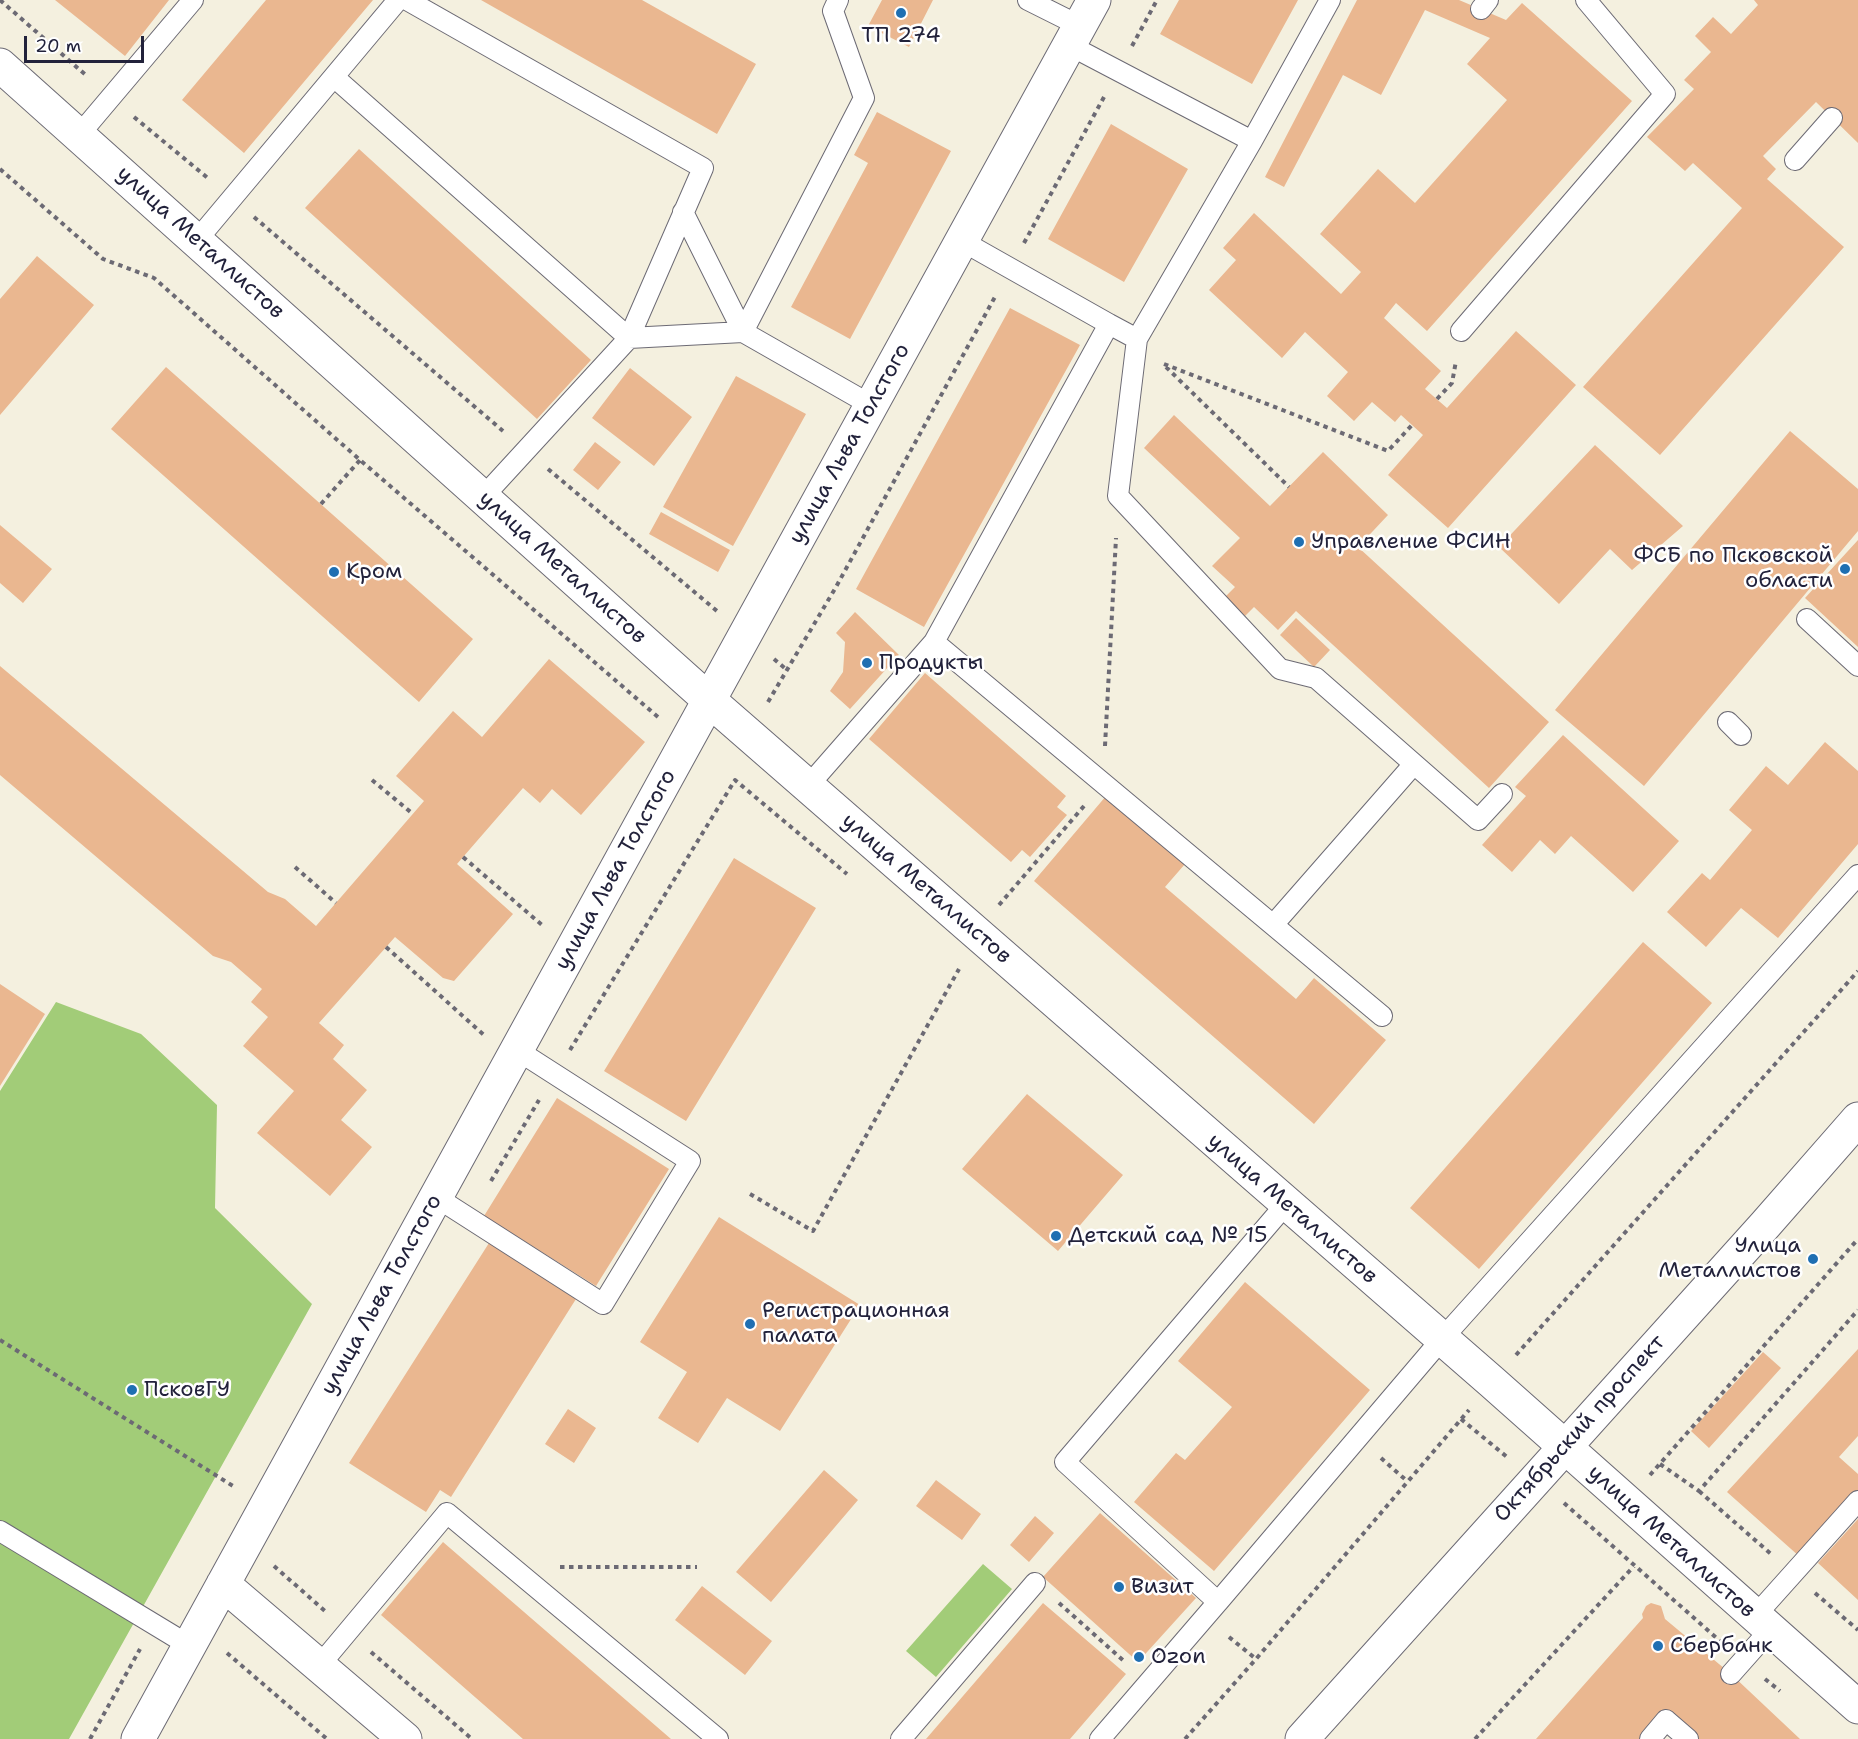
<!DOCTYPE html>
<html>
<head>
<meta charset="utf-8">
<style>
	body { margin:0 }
	#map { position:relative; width:1858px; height:1739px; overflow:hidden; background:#f4f0df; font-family:"Shantell Sans",sans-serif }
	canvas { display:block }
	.scale { position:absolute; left:24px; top:36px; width:120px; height:27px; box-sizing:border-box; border:3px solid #22223b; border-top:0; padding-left:8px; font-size:18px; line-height:21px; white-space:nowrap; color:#22223b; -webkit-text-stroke:4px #fff; paint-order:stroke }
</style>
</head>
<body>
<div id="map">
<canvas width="1858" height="1739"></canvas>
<div class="scale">20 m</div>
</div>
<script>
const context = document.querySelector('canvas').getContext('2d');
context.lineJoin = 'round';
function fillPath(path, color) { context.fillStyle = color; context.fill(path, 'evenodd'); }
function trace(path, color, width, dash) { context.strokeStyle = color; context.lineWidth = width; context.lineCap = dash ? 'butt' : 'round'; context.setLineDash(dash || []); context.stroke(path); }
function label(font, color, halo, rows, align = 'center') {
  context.font = font + ' "Shantell Sans",sans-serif'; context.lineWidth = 5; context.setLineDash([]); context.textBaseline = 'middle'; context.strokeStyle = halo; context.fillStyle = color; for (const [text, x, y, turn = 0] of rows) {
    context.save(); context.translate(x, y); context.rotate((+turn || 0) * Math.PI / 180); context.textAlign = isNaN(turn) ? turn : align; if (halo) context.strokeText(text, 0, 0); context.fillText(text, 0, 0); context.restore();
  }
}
fillPath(new Path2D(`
	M56 1002 141 1034 217 1105 215 1208 312 1304 69 1739H0V1091Z
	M983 1564 1012 1589 936 1677 906 1651Z`), '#a2cc78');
fillPath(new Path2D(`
	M55 0H169L125 56Z
	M266 0H373L244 153 182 100Z
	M481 0H642L756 64 717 134Z
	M882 0H933L909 47 868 26Z
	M1179 0H1298L1252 84 1160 34Z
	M1357 0H1459L1506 20 1522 3 1632 101 1427 331 1396 303 1384 318 1441 371 1425 389 1447 408 1516 331 1576 385 1448 528 1388 475 1423 435 1401 415 1395 422 1372 402 1354 421 1327 396 1348 372 1305 332 1282 358 1209 290 1236 260 1223 248 1254 213 1341 294 1361 272 1320 234 1378 169 1415 203 1507 100 1467 64 1490 38 1425 10 1381 95 1343 75 1284 187 1265 177Z
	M1754 0H1858V143L1816 102 1763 156 1776 169 1767 179 1844 247 1660 455 1583 387 1742 208 1693 163 1685 171 1647 137 1694 89 1684 80 1711 52 1695 36 1713 17 1731 34 1758 5Z
	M877 112 951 151 850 339 791 307 868 163 854 155Z
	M1111 124 1188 169 1124 282 1048 239Z
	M359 149 591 360 537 419 305 208Z
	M37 256 94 305 0 415V299Z
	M1010 308 1080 345 924 627 856 589Z
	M166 367 473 639 419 702 111 429Z
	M630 368 692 417 654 466 592 418Z
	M736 376 806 414 733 546 663 507Z
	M1174 415 1270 506 1323 452 1388 515 1358 547 1549 722 1489 788 1296 611 1278 630 1254 607 1245 616 1225 597 1235 587 1212 566 1240 538 1144 448Z
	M1790 431 1858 489V531L1644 786 1555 710Z
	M595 442 621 462 598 490 573 470Z
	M1595 445 1683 526 1632 570 1610 549 1559 604 1499 547Z
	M661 512 730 550 718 572 649 534Z
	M0 525 52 569 23 603 0 583Z
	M1858 540V647L1805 598Z
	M855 612 899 655 850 709 830 691 843 672 845 642 836 633Z
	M1296 618 1330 650 1314 667 1280 635Z
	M549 659 645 742 581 815 552 789 540 803 523 788 457 864 513 914 454 981 443 978 395 937 319 1023 344 1045 333 1059 367 1090 341 1120 372 1147 330 1196 257 1133 294 1091 243 1046 268 1017 251 1002 262 989 231 962 213 956 0 775V666L268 892 285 899 316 926 424 801 396 776 453 711 482 737Z
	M925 673 1066 796 1057 807 1067 815 1030 857 1022 850 1011 862 869 739Z
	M1563 735 1679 841 1633 892 1571 836 1555 854 1540 840 1512 872 1482 845 1526 796 1515 787Z
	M1825 742 1858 771V844L1778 938 1741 908 1706 947 1667 912 1702 873 1710 880 1752 830 1729 810 1766 766 1788 785Z
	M1106 796 1185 864 1165 887 1296 999 1314 978 1386 1040 1314 1124 1034 881Z
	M734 858 816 908 686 1121 604 1071Z
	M1643 942 1712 1003 1479 1269 1410 1208Z
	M0 984 45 1014 0 1086Z
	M1027 1094 1123 1175 1058 1251 962 1169Z
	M557 1098 669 1169 596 1286 484 1216Z
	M719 1217 860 1305 780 1431 727 1398 698 1443 658 1418 687 1372 640 1342Z
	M489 1243 576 1299 451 1497 440 1490 426 1512 349 1463Z
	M1245 1282 1370 1390 1214 1571 1134 1502 1176 1453 1185 1460 1232 1407 1178 1361Z
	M1858 1349V1436L1839 1457 1858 1474V1493L1800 1557 1727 1492Z
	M1763 1352 1781 1368 1709 1448 1691 1431Z
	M568 1409 596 1428 574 1463 545 1444Z
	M824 1470 858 1500 771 1602 736 1572Z
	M936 1480 981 1514 962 1540 916 1506Z
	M1100 1513 1196 1598 1138 1662 1043 1577Z
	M1035 1516 1054 1533 1029 1562 1010 1545Z
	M1858 1519V1600L1818 1563Z
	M443 1542 671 1739H523L381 1615Z
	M702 1586 772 1641 745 1675 675 1620Z
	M1043 1603 1126 1674 1070 1739H926Z
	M1651 1603 1661 1606 1665 1619 1731 1674 1800 1739H1688L1666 1720 1650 1739H1536L1643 1618 1642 1614 1646 1606Z`), '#eab790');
const lane = new Path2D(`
	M407 0 703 168 629 338 743 332 683 212
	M838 0 833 11 864 98 743 332 871 405
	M1028 0 1080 26
	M1481 9 1488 0
	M1069 45 1252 141
	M334 77 629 338 483 497
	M79 135 193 0
	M1795 160 1832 118
	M197 240 398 0
	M962 241 1109 324
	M1461 331 1665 94 1586 0
	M1137 339 1252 141 1330 0
	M1807 619 1858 666
	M934 642 1109 324 1137 339 1118 496 1280 669 1316 678 1478 820 1502 794
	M1728 722 1741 735
	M808 786 934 642 1382 1016
	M1273 925 1414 764
	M436 1197 603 1304 690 1161 517 1050
	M1286 1204 1065 1462 1218 1602 1441 1340 1858 875
	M0 1531 190 1646
	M1755 1616 1858 1501
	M319 1666 447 1513 718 1739
	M1731 1674 1770 1630
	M901 1739 1035 1583
	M1100 1739 1218 1602
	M1650 1739 1666 1720 1688 1739`);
const street = new Path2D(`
	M0 65 709 700 1492 1382 1858 1707
	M223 1584 405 1739
	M138 1739 1094 0`);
const primary = new Path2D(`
	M1302 1739 1765 1225 1858 1119`);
trace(lane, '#6c6a74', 22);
trace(street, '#6c6a74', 35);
trace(primary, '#6c6a74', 35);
trace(new Path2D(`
	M0 0 88 77
	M1132 46 1157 0
	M134 117 209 179
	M0 169 103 259 154 278 360 460 658 717
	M254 217 503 431
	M1024 243 1104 97
	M1164 364 1388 451 1412 425
	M1166 367 1289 487
	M1437 399 1452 383 1456 361
	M548 469 717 611
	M321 504 360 460
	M774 659 787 670
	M768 702 836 587 996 295
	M1105 746 1116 538
	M372 780 413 814
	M463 857 542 925
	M295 867 336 903
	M999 905 1084 806
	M386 947 484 1035
	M570 1050 735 780 847 874
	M491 1181 539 1100
	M750 1194 813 1231 959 969
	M0 1340 233 1486
	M1516 1355 1858 971
	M1461 1419 1507 1457
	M1381 1458 1407 1481
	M1660 1464 1699 1491 1858 1310
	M1650 1475 1858 1239
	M1699 1491 1771 1554
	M1564 1503 1720 1641
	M274 1566 325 1611
	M560 1567H697
	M1815 1593 1858 1630
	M1059 1603 1125 1662
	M1229 1637 1256 1659
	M371 1652 472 1739
	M227 1653 327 1739
	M1765 1679 1780 1691
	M90 1739 140 1649
	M1185 1739 1256 1659 1469 1410
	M1475 1739 1634 1566`), '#6c6a74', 4, [4.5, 4.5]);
trace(lane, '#fff', 20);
trace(street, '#fff', 33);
trace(primary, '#fff', 33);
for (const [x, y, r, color] of [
	[901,13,6,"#1f6fb2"],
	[1299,542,6,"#1f6fb2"],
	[1845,569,6,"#1f6fb2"],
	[334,572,6,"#1f6fb2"],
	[867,663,6,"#1f6fb2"],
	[1056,1236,6,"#1f6fb2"],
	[1813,1259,6,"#1f6fb2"],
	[750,1324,6,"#1f6fb2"],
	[132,1390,6,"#1f6fb2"],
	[1119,1587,6,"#1f6fb2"],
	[1658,1646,6,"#1f6fb2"],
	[1139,1657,6,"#1f6fb2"]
]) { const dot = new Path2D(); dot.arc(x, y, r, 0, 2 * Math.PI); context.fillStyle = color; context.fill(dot); trace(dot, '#fff', 2); }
label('22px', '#22223b', '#fff', [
	["ТП 274",901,36,"center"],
	["Управление ФСИН",1311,542],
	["ФСБ по Псковской",1833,556,"right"],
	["области",1833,581,"right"],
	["Кром",346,572],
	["Продукты",879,663],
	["Детский сад № 15",1068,1236],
	["Улица",1801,1246,"right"],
	["Металлистов",1801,1271,"right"],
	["Регистрационная",762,1311],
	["палата",762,1336],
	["ПсковГУ",144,1390],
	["Визит",1131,1587],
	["Сбербанк",1670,1646],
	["Ozon",1151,1657]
], 'left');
label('22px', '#22223b', '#fff', [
	["улица Металлистов",200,243,42],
	["улица Льва Толстого",850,444,-61],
	["улица Металлистов",562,568,42],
	["улица Льва Толстого",616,870,-61],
	["улица Металлистов",926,889,41],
	["улица Металлистов",1292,1209,41],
	["улица Льва Толстого",382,1295,-61],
	["Октябрьский проспект",1580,1429,-48],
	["улица Металлистов",1671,1542,42]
]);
</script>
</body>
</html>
